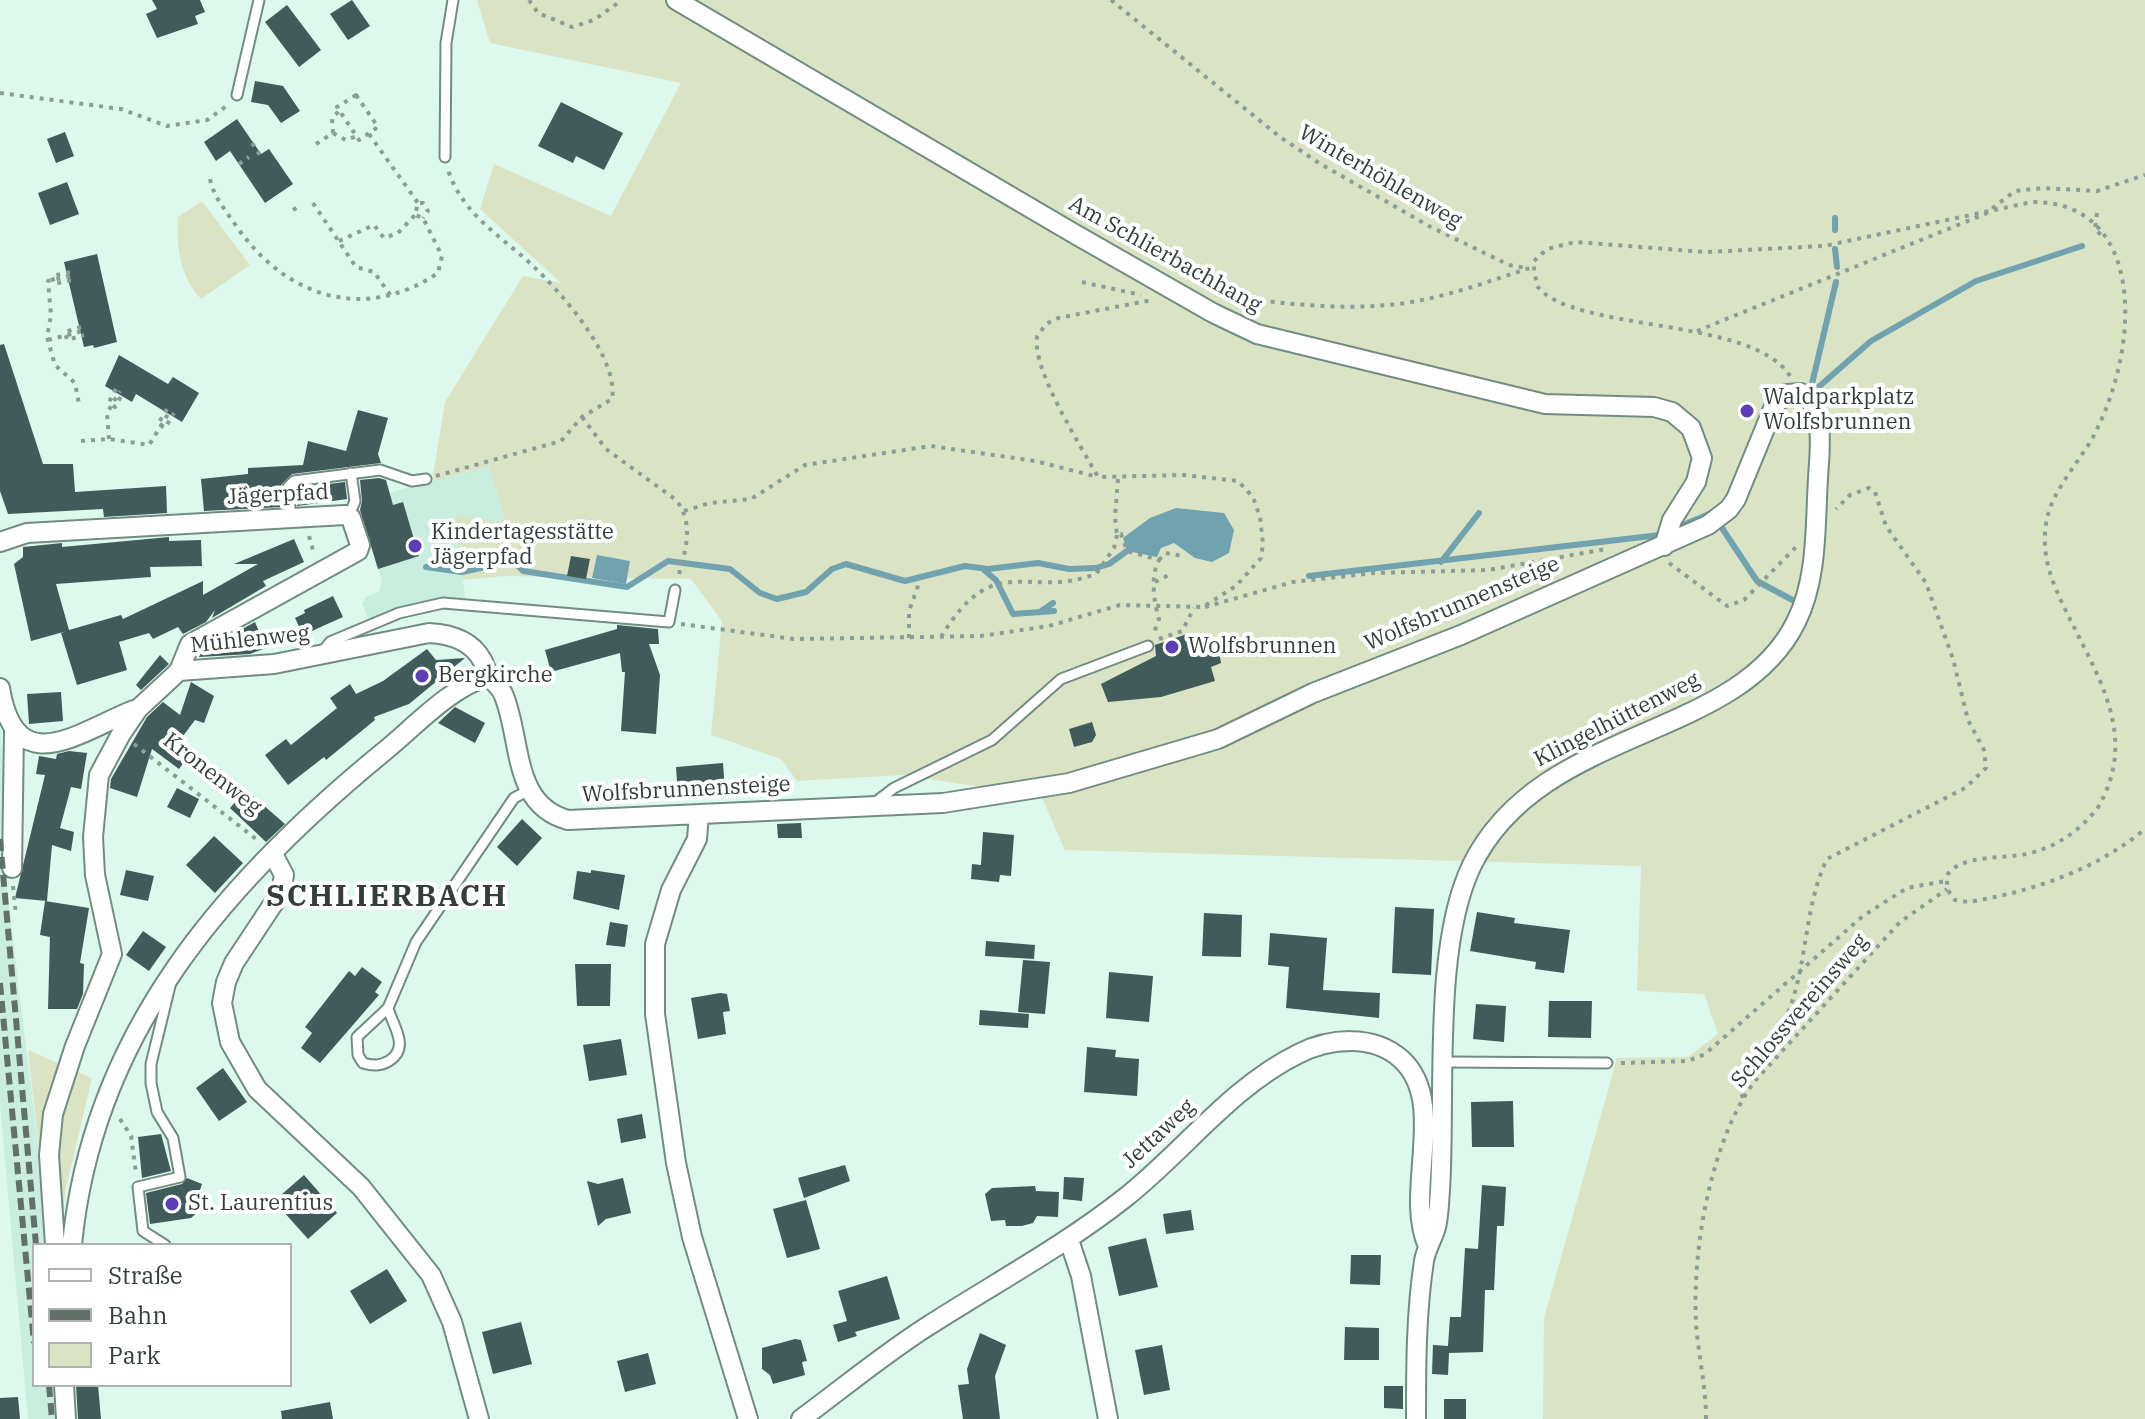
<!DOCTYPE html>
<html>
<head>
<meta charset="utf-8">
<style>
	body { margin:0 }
	#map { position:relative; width:2145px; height:1419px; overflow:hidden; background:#ddf9ed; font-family:"IBM Plex Serif",serif }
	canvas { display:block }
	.legend { position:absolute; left:32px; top:1243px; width:260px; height:144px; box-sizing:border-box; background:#fff; border:2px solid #aeb2b0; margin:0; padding:10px 14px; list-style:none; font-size:24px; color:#343f3a }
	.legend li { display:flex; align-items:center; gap:16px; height:40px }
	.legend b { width:40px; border:2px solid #aeb2b0 }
</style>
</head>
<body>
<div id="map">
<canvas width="2145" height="1419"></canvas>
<ul class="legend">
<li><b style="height:10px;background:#fff"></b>Straße</li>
<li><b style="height:10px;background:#61716a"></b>Bahn</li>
<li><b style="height:22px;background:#dbe3c5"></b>Park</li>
</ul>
</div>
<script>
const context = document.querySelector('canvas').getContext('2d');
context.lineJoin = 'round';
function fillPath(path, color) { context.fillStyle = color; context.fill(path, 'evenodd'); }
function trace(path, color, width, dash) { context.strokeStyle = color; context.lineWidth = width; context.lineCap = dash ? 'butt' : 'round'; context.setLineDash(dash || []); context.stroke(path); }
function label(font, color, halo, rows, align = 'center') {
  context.font = font + ' "IBM Plex Serif",serif'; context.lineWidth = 8; context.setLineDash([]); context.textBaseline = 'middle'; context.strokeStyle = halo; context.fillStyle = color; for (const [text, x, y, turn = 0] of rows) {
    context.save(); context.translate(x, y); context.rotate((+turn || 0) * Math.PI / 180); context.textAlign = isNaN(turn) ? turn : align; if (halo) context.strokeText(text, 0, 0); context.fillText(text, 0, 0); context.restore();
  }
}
fillPath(new Path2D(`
	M489 465 506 524 456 516 465 598 418 602 369 620 362 604 366 597 379 591 382 581 361 515 371 512 367 499Z
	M0 716 7 890 50 1245H34V1385H57L60 1419H28L0 1104Z`), '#c9edde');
fillPath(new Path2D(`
	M477 0H2145V1419H1543L1544 1318 1617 1058 1688 1057 1718 1034 1704 994 1637 991 1641 866 1065 850 1041 796 902 775 797 781 781 759 711 735 722 621 691 579 504 576 463 580 455 515 506 523 489 466 432 481 445 402 523 276 561 283 480 209 494 164 611 216 681 83 490 43Z
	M202 201 250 265 201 299C180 276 176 248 178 217Z
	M28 1050 92 1078 66 1188 59 1245 41 1169Z`), '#dbe3c5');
fillPath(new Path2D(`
	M1176 508 1224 513 1234 530 1229 553 1212 562 1195 558 1174 543 1161 548 1157 557 1127 551 1123 538 1150 518Z
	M597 555 630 561 626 584 592 578Z`), '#70a2b0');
trace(new Path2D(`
	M1835 218V230
	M1835 249 1837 267
	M1811 388 1836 282
	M1814 391 1871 341 1976 281 2082 246
	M1720 525 1757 581 1798 603
	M1676 528 1709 514
	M1441 562 1479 513
	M426 567 462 572 513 561 523 571 627 587 668 561 730 569 760 593 777 599 806 592 832 569 846 564 905 581 965 566 988 569 1038 563 1069 569 1096 568 1109 564 1127 551
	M984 570 996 580 1013 614 1054 611
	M1309 576 1660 535
	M1040 612 1053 603`), '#70a2b0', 6);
fillPath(new Path2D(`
	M152 0H200L205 12 195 16 198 24 157 38 146 14 157 9Z
	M352 0 370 26 348 40 330 14Z
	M287 5 321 50 299 67 265 22Z
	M255 81 283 86 300 111 281 123 268 105 251 102Z
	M561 102 623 133 604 170 576 156 573 163 538 146Z
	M237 119 261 154 269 149 293 184 265 203 230 151 216 161 204 142Z
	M65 132 74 156 56 163 47 139Z
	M67 182 79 214 50 225 38 193Z
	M97 254 117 342 94 348 93 345 84 347 64 262Z
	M4 344 43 464H73L75 492 166 486 167 513 104 517 103 509 8 514 0 491V345Z
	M119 355 168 384 173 377 199 393 182 422 136 394 132 402 105 386Z
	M358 410 388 418 378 454 381 463 292 474 281 485 282 507 204 511 201 479 248 474V468L303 465 308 441 346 451Z
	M379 478 386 480 393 505 403 502 419 556 378 569 360 510 362 501 360 480Z
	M345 482 347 499 297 506 298 488Z
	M169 537V541L201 540 202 566 150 567 151 577 56 584 69 630 121 615 123 619 203 581V595L258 564H234L294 539 304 562 263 581 266 586 212 618 215 610 206 622 183 634 178 627 153 639 149 633 119 642 127 670 77 685 61 633 67 631 31 641 14 564 23 557V547L62 543V547Z
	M571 556 590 559 586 579 567 576Z
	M333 596 343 617 303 635 295 618 305 613 304 610Z
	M255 622 266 648 250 654 199 657 201 652Z
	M617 625 658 629 659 644H649L660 675 656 734 621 731 625 672H622L620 653 551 672 545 650 617 629Z
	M1187 634 1194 653 1218 645 1221 663 1211 667 1215 681 1161 697 1108 702 1101 684 1156 656 1155 645Z
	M427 649 436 660 465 658 409 704 374 717 375 720 326 760 324 757 288 785 265 755 286 739 291 745 337 708 330 698 350 684 356 694 383 681Z
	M160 655 169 664 141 690 136 685Z
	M191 682 214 696 204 723 195 720 177 744 190 754 179 769 152 749 137 797 110 788 111 779 147 717 163 702 180 715Z
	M61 692 63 721 29 724 27 694Z
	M455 707 485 723 475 743 438 723Z
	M1092 722 1096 735 1092 742 1074 747 1069 729Z
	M69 751 87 753 81 789 71 787 60 828 74 832 71 851 52 845 47 901 15 898 45 775 36 774 39 756 56 759 57 754Z
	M723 763 725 792 678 796 676 767Z
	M177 788 199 799 190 818 167 807Z
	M246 790 285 824 266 842 230 808Z
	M522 819 542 838 517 866 497 847Z
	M801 823 802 838H778L777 824Z
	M983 832 1014 835 1011 876 1000 875 999 882 971 879 972 864 981 865Z
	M214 836 243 863 215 893 186 865Z
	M126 870 154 876 148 901 120 895Z
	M591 870 625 875 619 910 573 899 577 871 591 873Z
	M45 901 89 908 80 963 84 964 83 994 77 1009H48L50 937 40 935Z
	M1395 907 1434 909 1431 975 1392 973Z
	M1477 912 1515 918 1514 923 1570 930 1564 973 1535 969 1536 962 1470 951Z
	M1204 913 1242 915 1241 957 1202 956Z
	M610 922 628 925 625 947 606 945Z
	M143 931 166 947 149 971 126 955Z
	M1270 933 1327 938 1323 990 1380 993 1379 1018 1286 1008 1289 967 1268 965Z
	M986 941 1035 945 1034 959 985 956Z
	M1023 960 1050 962 1045 1014 1018 1012Z
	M575 964H611L610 1006H577Z
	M362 967 382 982 375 992 379 995 320 1063 301 1048 312 1033 305 1027 349 971 355 976Z
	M1109 972 1153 976 1149 1022 1106 1018Z
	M720 993 727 994 730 1011 723 1012 726 1034 698 1039 691 998Z
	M1549 1001H1592L1591 1038 1548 1037Z
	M1476 1004 1506 1006 1504 1042 1473 1039Z
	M980 1010 1029 1014 1028 1028 979 1025Z
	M621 1039 627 1075 589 1081 583 1045Z
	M1087 1047 1116 1050 1115 1057 1139 1059 1137 1096 1084 1092Z
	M223 1068 247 1102 219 1121 196 1088Z
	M1513 1101 1514 1147H1472L1471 1102Z
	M642 1114 646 1138 621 1143 617 1119Z
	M161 1134 171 1171 142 1178 138 1137Z
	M845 1165 850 1181 804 1198 798 1178Z
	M304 1175 337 1213 308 1239 274 1201Z
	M1064 1177 1084 1178 1082 1201 1063 1199Z
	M187 1178 202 1184 198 1196 201 1209 191 1218 150 1224 146 1193 182 1184Z
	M623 1178 631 1213 606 1219 598 1226 587 1181 598 1184Z
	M1482 1185 1506 1187 1504 1226H1497L1494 1290H1485L1483 1352 1449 1353 1448 1375 1432 1374 1433 1345 1448 1346 1450 1317H1461L1465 1248 1478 1249Z
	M1035 1186 1036 1191 1059 1192 1058 1217 1037 1216 1033 1223 1022 1226H1006L1005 1220 991 1221 985 1194 992 1188Z
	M806 1200 820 1249 787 1258 773 1209Z
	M1191 1210 1194 1230 1166 1234 1163 1214Z
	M1146 1238 1158 1287 1119 1296 1108 1247Z
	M1351 1255H1381L1380 1285 1350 1284Z
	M387 1269 407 1301 370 1324 350 1291Z
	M887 1276 900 1319 855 1332 857 1336 838 1342 833 1325 847 1321 838 1291Z
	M521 1322 532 1364 493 1374 482 1332Z
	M1345 1327 1379 1328V1360H1344Z
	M980 1333 1006 1345 995 1376 1000 1419H963L958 1385 969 1384 967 1369Z
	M795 1339 801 1340 807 1361 802 1362 805 1375 773 1384 770 1375 762 1369V1348Z
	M1162 1345 1170 1390 1144 1395 1135 1350Z
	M648 1353 656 1384 625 1392 617 1361Z
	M76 1385H98L101 1419H78Z
	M1384 1386H1403V1409L1384 1408Z
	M18 1397 20 1419H0V1398Z
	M1444 1399H1466V1419H1444Z
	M330 1402 333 1419H282L281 1411Z`), '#405b5a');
const service = new Path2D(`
	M237 95 259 0
	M445 157 446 43 453 0
	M349 516 355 501 351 473
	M291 518 288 487 294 481 380 470 412 481 426 479
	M322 653 330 642 399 613 443 603 669 622 675 590
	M873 804 894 788 992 740 1061 679 1148 646
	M388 1008C392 1025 411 1047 389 1061 380 1066 373 1066 363 1063L358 1055 357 1037 388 1008 416 942 514 798 529 790
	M1444 1062 1607 1063
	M165 1245 143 1231 138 1187 180 1177 173 1138 157 1112 151 1083V1064L170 986`);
const minor = new Path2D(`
	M676 0 1073 233 1213 313 1257 334 1545 404 1654 407 1672 412 1691 428 1702 458 1696 482 1672 520 1664 546
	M0 542 27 533 345 515 351 518 360 545 358 551 190 644 179 671
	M0 688C16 783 78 732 134 710
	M699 814 697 839 671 890 655 944V1014L676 1163 692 1237 748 1419
	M273 854 284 875 281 892 234 963 226 982 222 1003 230 1042 257 1089 361 1187 431 1275 452 1322 479 1419
	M12 868 14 731
	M1069 1240 1081 1276 1108 1419
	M55 1245 49 1155 53 1114 75 1046 112 954 95 875 93 837 99 775 121 734 138 709 179 671 274 664 429 633C450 634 471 640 482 660 485 665 486 672 490 677 495 684 501 687 504 696 522 741 512 805 568 820L943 803 1069 783 1218 739 1313 693 1461 635 1708 525 1729 509 1736 499 1775 404 1787 394 1801 393C1827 409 1819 453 1818 479 1815 526 1818 578 1796 622 1737 742 1541 725 1472 865 1432 947 1446 1097 1440 1190 1439 1202 1439 1215 1436 1227 1433 1238 1426 1249 1424 1261 1416 1313 1416 1367 1416 1419
	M72 1245C92 1034 224 883 381 754 415 727 447 689 489 676
	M64 1385 66 1419
	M801 1419C843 1388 884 1354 928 1326 995 1283 1064 1246 1126 1197 1184 1151 1231 1087 1298 1054 1330 1038 1373 1034 1401 1059 1449 1102 1403 1193 1428 1246`);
trace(service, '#738c82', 13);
trace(minor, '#738c82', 22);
trace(new Path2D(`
	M529 0 538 13 572 27 594 20 622 0
	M1111 0 1280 137 1319 163 1429 226 1509 265 1526 268
	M0 93 121 109 167 126 207 120 228 105
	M356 95 378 127 359 140 337 107Z
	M333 133 346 140 357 136
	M333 133 332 118 339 111
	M369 134 418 203
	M252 143 260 155
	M316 144 333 133
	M239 164 249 157
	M210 179C214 198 226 211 237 227 286 297 364 323 438 273L442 256 423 218 415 215 418 203H423L428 211 423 218
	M313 203 356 267 374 272 391 296
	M293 210 301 205
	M2097 213 2095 229 2103 237
	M339 241 374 225 384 238 398 233 415 215
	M70 272 52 276 54 284 72 280
	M70 276 48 281 51 315 47 337 55 365 75 383 79 404
	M1082 282 1141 295
	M1221 295C1276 303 1333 310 1388 305 1437 301 1486 282 1533 267
	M81 327 65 332 67 340 84 335
	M1697 331 1985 214 2015 191 2043 188 2097 191 2145 175
	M48 340 83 331
	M1790 376C1752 316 1573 333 1537 286L1533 262 1547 249 1575 242 1706 252 1824 246 2032 202C2145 201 2142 345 2093 437 2079 462 2058 484 2049 511 2041 537 2045 564 2056 589 2087 663 2145 729 2097 809 2078 832 2056 847 2027 854 2003 859 1962 854 1947 875V889L1955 900 1968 902C2031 892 2096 870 2145 829
	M116 389 109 402 115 407 123 393
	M167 409 158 424 165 428 174 413
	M582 417 606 449 676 500C695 524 685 551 678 578
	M109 439 107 413 120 391
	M81 441 109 439 149 445 170 411
	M436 476 561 441 582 417 612 399C619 358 562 293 532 265 500 235 463 215 448 170
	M1118 479 1115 517 1117 535 1121 534 1127 551 1159 560C1150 576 1154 603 1159 619L1154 633
	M684 511 710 503 751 499 805 465 931 446 1035 461 1098 477
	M309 536 314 554
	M1159 560 1165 553 1183 556
	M1669 563 1727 606 1744 600 1797 546
	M1155 582 1171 574
	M1205 607 1293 582 1374 573 1488 570 1606 549
	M681 624 794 639 981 636 1049 626 1120 605 1203 607 1236 586 1261 558 1263 544 1260 517 1253 497 1238 481 1184 475 1098 477C1081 446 1032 370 1037 337L1046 324 1058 318 1152 300
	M941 637C995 548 1026 600 1096 574L1114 548 1117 535
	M909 638V611L919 583
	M1159 639 1182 631 1194 608
	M134 744 260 842
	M13 886 16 915
	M1621 1063 1688 1061 1705 1054 1863 916 1907 888 1946 881
	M1743 1098 1740 1089C1751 1059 1778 1039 1789 1010 1808 961 1804 907 1827 859L1965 788 1986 768 1984 750 1968 720 1953 659 1926 583 1886 526 1875 492 1869 488 1850 495 1836 509
	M120 1119 131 1136 136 1173
	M1706 1419C1706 1386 1698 1354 1696 1322 1692 1249 1711 1141 1754 1082L1900 922 1947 889`), '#8b9e96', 4, [4, 6]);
trace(service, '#fff', 9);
trace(minor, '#fff', 18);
trace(new Path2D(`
	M0 839 36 1245
	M0 983 34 1343
	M49 1385 52 1419`), '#61716a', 6, [12, 6]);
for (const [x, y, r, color] of [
	[1747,411,8,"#5c3db6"],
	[415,546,8,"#5c3db6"],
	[1172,647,8,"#5c3db6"],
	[422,676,8,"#5c3db6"],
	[172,1204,8,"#5c3db6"]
]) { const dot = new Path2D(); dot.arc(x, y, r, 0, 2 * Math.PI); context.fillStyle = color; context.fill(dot); trace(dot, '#fff', 3); }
label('22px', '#343f3a', '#fff', [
	["Winterhöhlenweg",1380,177,30],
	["Am Schlierbachhang",1165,255,29],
	["Jägerpfad",278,495,-3],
	["Wolfsbrunnensteige",1462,604,-23],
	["Mühlenweg",250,640,-6],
	["Klingelhüttenweg",1617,720,-27],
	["Kronenweg",212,774,38],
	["Wolfsbrunnensteige",686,790,-3],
	["Schlossvereinsweg",1800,1011,-49],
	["Jettaweg",1159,1134,-43]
]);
label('22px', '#343f3a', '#fff', [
	["Waldparkplatz",1763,398],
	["Wolfsbrunnen",1763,423],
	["Kindertagesstätte",431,533],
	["Jägerpfad",431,558],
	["Wolfsbrunnen",1188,647],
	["Bergkirche",438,676],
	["St. Laurentius",188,1204]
], 'left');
context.letterSpacing = '2px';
label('bold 30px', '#343f3a', '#fff', [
	["SCHLIERBACH",387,897]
]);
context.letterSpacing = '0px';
</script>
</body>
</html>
